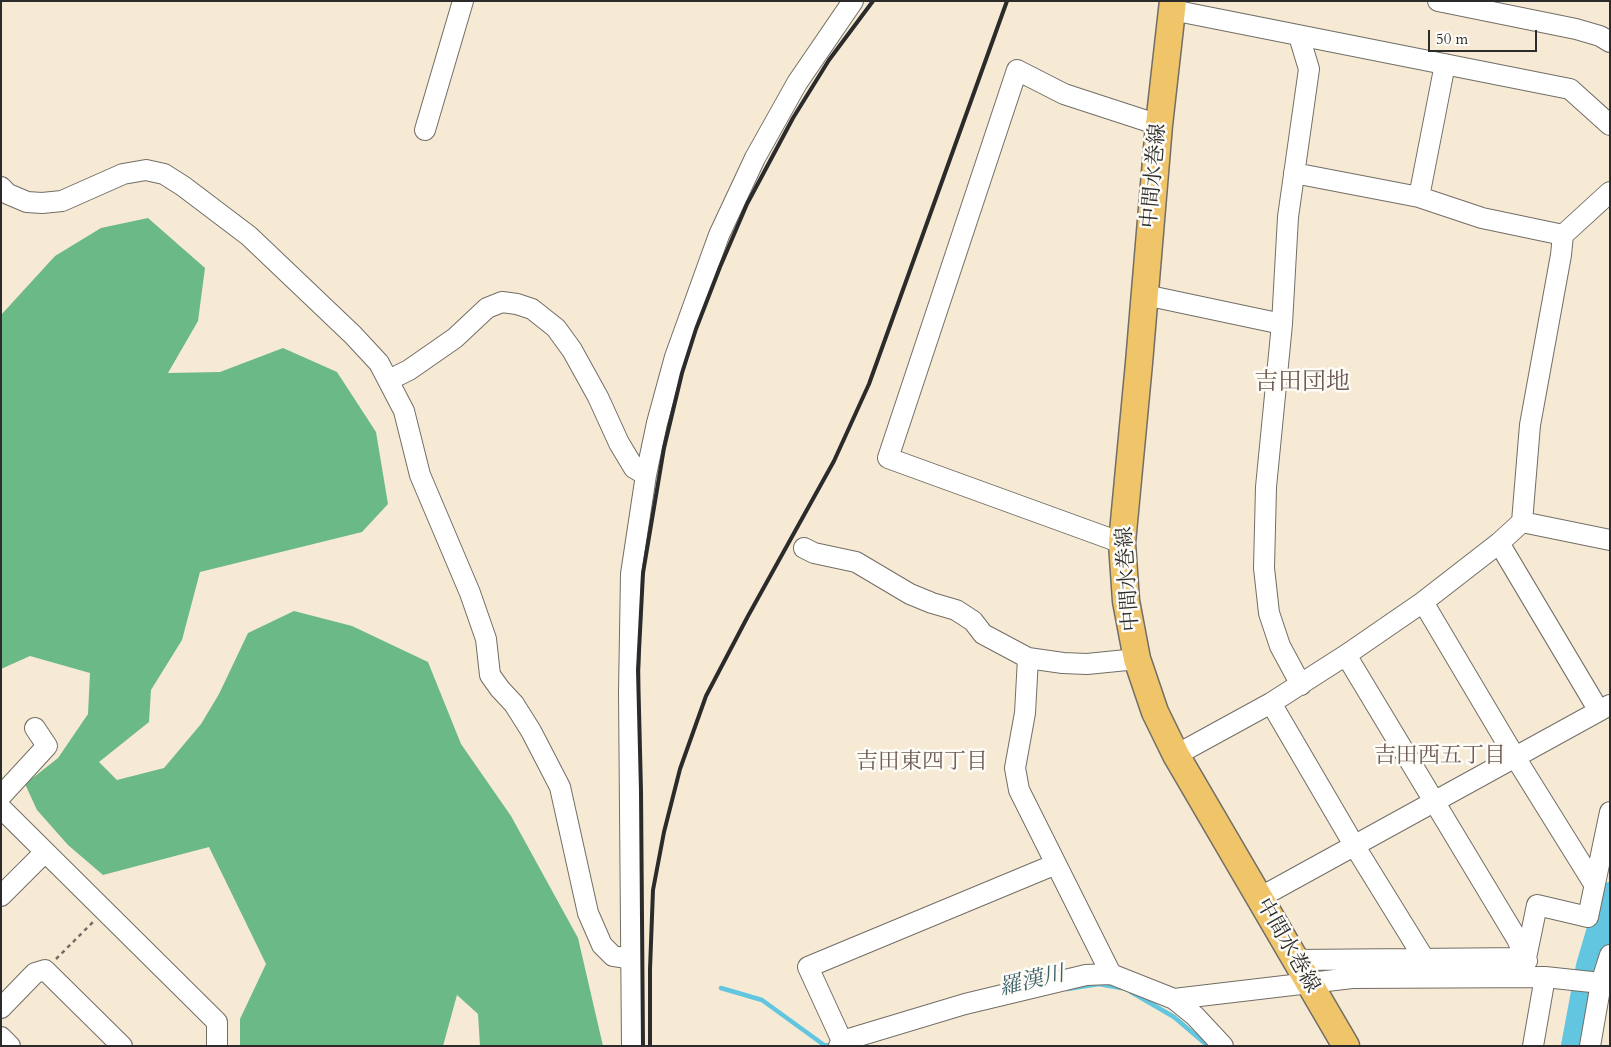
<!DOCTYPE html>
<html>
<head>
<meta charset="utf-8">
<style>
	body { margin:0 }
	#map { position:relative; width:1611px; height:1047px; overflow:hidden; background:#f6ead5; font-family:Cardo,serif }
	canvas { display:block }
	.frame { position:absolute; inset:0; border:2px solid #2b2b2b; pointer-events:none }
	.scale { position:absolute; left:1428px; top:30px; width:109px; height:22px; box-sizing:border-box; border:2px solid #2b2b2b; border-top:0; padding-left:6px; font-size:15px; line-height:18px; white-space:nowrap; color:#2b2b2b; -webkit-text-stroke:4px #fdfcf7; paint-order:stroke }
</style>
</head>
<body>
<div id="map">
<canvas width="1611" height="1047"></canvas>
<div class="frame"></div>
<div class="scale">50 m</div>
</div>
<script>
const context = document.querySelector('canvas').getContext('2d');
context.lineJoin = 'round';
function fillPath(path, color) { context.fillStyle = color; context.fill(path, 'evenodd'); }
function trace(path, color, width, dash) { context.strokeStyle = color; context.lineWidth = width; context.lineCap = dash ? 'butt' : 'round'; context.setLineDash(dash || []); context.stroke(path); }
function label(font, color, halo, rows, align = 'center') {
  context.font = font + ' Cardo,"Noto Serif JP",serif'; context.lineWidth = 5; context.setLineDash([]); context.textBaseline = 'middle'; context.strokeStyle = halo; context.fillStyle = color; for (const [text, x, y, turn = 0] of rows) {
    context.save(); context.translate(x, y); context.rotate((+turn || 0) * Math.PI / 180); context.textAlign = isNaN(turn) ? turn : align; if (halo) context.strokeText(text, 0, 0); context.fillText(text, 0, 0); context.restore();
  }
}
fillPath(new Path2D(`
	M148 218 205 268 198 321 168 373 220 372 283 348 337 372 376 432 388 504 362 532 200 572 182 640 151 690 149 722 99 762 117 780 164 768 201 724 219 694 248 633 294 611 352 626 428 662 461 744 511 816 578 938 603 1046H480L478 1014 457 995 443 1046H240V1019L266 964 209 847 103 875 68 845 37 810 25 784 58 758 88 714 90 673 30 656 1 669V315L55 256 101 228Z`), '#6bb984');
trace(new Path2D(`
	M721 988 762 1000 824 1045 831 1046
	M1067 989 1099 984 1121 988
	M1131 992 1174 1017 1208 1046`), '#62c6e0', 4.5);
trace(new Path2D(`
	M1574 1046 1589 966 1610 895`), '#62c6e0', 26);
const minor = new Path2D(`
	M1438 1 1576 29 1600 36 1610 42
	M1172 10 1570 89 1610 125
	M1299 36 1309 69 1288 217 1282 324 1266 487 1264 568 1269 613 1280 646 1301 685
	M425 130 463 1
	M1294 173 1419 197 1482 218 1563 235
	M1 187 8 194 27 202 42 203 62 201 123 174 146 170 164 174 183 186 249 236 353 335 379 363 404 411 420 475 470 593 486 639 490 675 500 689 514 704 531 731 560 787 588 913 602 945 613 956 631 959
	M1419 197 1445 64
	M1145 295 1282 324
	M389 380 409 370 455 338 487 308 502 302 517 304 532 309 556 328 572 350 598 397 619 443 634 468 646 475
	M1522 522 1610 540
	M1122 543 888 458 1017 70 1064 94 1159 125
	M1499 543 1599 711
	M804 548 814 553 856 562 910 594 932 603 956 610 973 621 983 634 1028 658 1063 663 1087 664 1137 659
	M1423 602 1515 757 1594 884
	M1346 655 1517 939 1527 961
	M1028 658 1025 713 1015 768 1019 790 1111 974
	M1271 703 1354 845 1425 960
	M1176 755 1271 703 1346 655 1423 602 1499 543 1522 522 1530 425 1561 255 1563 235 1610 192
	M1 796 47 746 35 728
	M1 808 217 1022V1046
	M1 896 45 852
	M1259 898 1610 705
	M1295 960 1526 958 1537 905 1588 917 1610 812
	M1174 999 1352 978 1545 977 1601 983 1610 982
	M1 1008 35 973 45 970 122 1046
	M1 1037 10 1046
	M842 1041 808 967 1056 864
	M632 1046 629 692 631 574 646 475 657 423 675 357 719 235 755 158 797 83 853 1
	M839 1046 842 1041 965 1004 1086 975 1111 974 1174 999 1195 1016 1223 1046
	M1533 1046 1545 977
	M1590 1046 1601 983 1610 955`);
const major = new Path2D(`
	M1173 1 1159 125 1139 363 1122 543 1126 601 1137 659 1155 712 1176 755 1346 1046`);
trace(minor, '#726e66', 22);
trace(major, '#726e66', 29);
trace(new Path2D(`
	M56 959 93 922`), '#726e66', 2.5, [4, 4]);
trace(minor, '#fff', 20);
trace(major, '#f0c469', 26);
trace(new Path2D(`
	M643 1046 641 791 638 670 643 573 664 448 682 373 696 329 720 267 747 204 793 118 829 60 873 1
	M650 1046V969L653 890 664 832 680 769 706 696 748 616 834 461 869 384 1007 1`), '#2b2b2b', 4);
label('21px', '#2b2b2b', '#fdfcf7', [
	["中間水巻線",1155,176,-85],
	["中間水巻線",1129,579,-94],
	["中間水巻線",1287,946,60]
]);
label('22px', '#6f5a55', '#fdfcf7', [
	["吉田西五丁目",1440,757],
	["吉田東四丁目",922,763]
]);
label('italic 22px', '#3e616a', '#fdfcf7', [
	["羅漢川",1032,982,-13]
]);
label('24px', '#6f5a55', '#fdfcf7', [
	["吉田団地",1302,383]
]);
</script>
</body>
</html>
